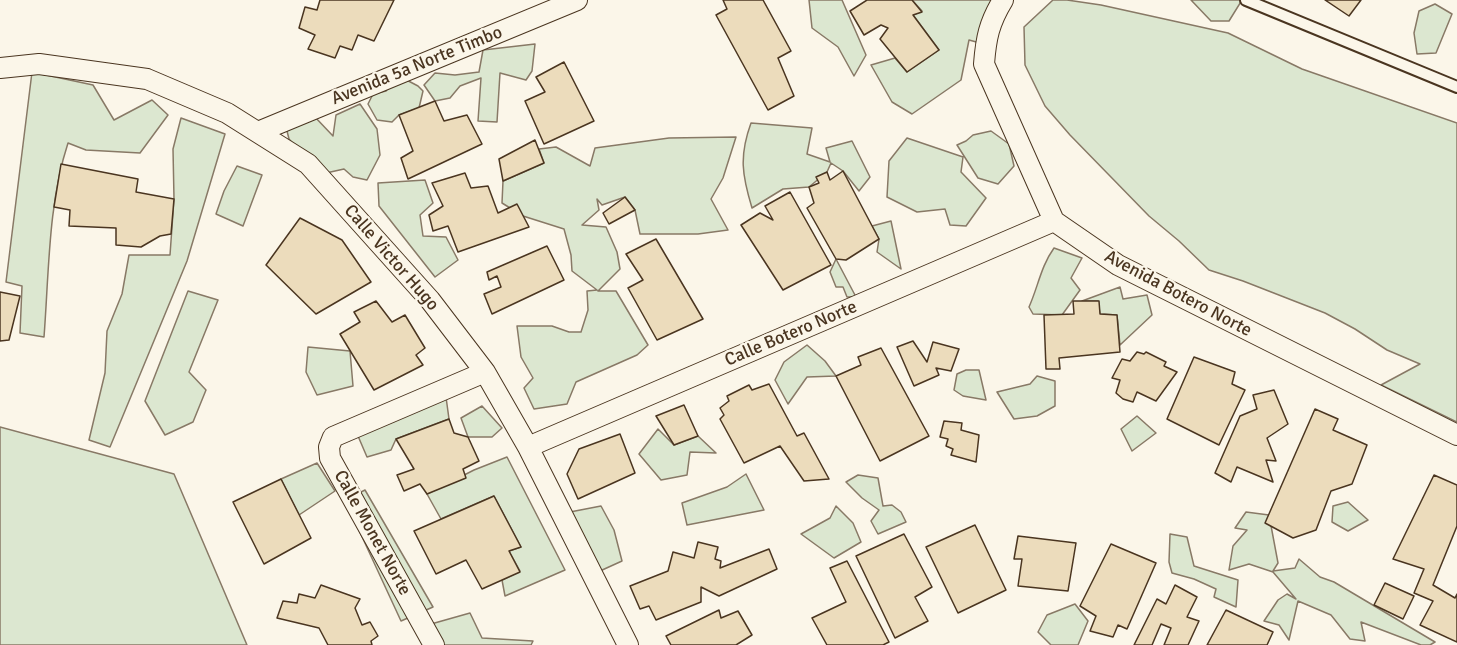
<!DOCTYPE html>
<html>
<head>
<meta charset="utf-8">
<style>
	body { margin:0 }
	canvas { display:block; background:#fbf6e9 }
</style>
</head>
<body>
<canvas width="1457" height="645"></canvas>
<script>
const context = document.querySelector('canvas').getContext('2d');
context.lineJoin = 'round';
function fillPath(path, color) { context.fillStyle = color; context.fill(path, 'evenodd'); }
function trace(path, color, width, dash) { context.strokeStyle = color; context.lineWidth = width; context.lineCap = dash ? 'butt' : 'round'; context.setLineDash(dash || []); context.stroke(path); }
function label(font, color, halo, rows, align = 'center') {
  context.font = font + ' Signika,sans-serif'; context.lineWidth = 4.5; context.setLineDash([]); context.textBaseline = 'middle'; context.strokeStyle = halo; context.fillStyle = color; for (const [text, x, y, turn = 0] of rows) {
    context.save(); context.translate(x, y); context.rotate((+turn || 0) * Math.PI / 180); context.textAlign = isNaN(turn) ? turn : align; if (halo) context.strokeText(text, 0, 0); context.fillText(text, 0, 0); context.restore();
  }
}
const green = new Path2D(`
	M809 0H842L866 55 854 76 838 47 812 28Z
	M912 0H997L980 43 969 40 961 80 912 114 892 102 871 65 895 58 907 72 939 50 913 15 922 11Z
	M1053 0H1067L1101 5 1228 33 1302 69 1457 123V422L1381 385 1420 364 1387 350 1355 329 1325 313 1243 281 1209 270 1179 241 1149 216 1070 135 1045 106 1025 65 1024 27Z
	M1191 0H1242L1229 21H1211Z
	M1435 4 1452 14 1436 53 1417 54 1414 33 1419 11Z
	M535 44 532 71 526 80 500 73 497 122 478 121 481 78 460 86 450 98 435 101 424 85 435 73 455 75 479 72 483 50Z
	M32 72 93 85 114 120 152 100 168 115 140 153 86 150 68 143C48 204 49 273 44 337L20 333 22 286 6 282Z
	M397 75 418 86 423 91 419 108 399 115 392 122 377 120 368 104 373 94 386 91Z
	M360 104 377 129 380 155 367 180 353 177 344 169 326 173 315 157 300 152 289 139 285 123 314 116 333 136 336 115Z
	M181 118 225 134 187 261 110 447 89 440 105 373 107 331 122 294 129 255H170L174 199 173 149Z
	M751 123 812 128 807 154 830 162 826 148 852 141 870 177 859 191 843 171 831 163 827 172 809 187 783 189 752 208C742 175 739 156 751 123Z
	M991 131 1009 144 1014 166 998 184 978 178 957 145 966 141 973 135Z
	M736 137 723 178 711 199 728 230 698 234H640L635 210 625 197 602 205 597 199 599 210 582 225 606 227 617 252 620 269 598 291H616L648 345 637 355 576 382 567 404 534 409 524 388 533 378 521 357 517 326H552L569 332H581L588 310 587 291 597 290 572 271 571 255 564 229 523 216 502 203 503 181 544 163 539 149 556 147 590 166 595 148 669 138Z
	M907 138 963 157 961 172 986 198 966 226 950 225 945 209 917 212 887 197 889 161Z
	M237 166 262 175 243 226 216 214 224 191Z
	M425 180 433 203 420 215 423 236 446 237 458 260 435 277 379 206 378 183Z
	M891 221 901 269 877 252 879 239 872 226Z
	M1054 248 1082 258 1071 278 1080 290 1062 315 1033 314 1029 307C1038 287 1041 266 1054 248Z
	M836 259 856 297H847L843 287H836L830 272Z
	M1120 287 1123 299 1147 295 1152 315 1120 345 1117 315 1100 314 1098 301H1082Z
	M188 291 218 300 189 372 206 390 193 422 165 435 145 401Z
	M807 345 825 361 836 376 807 377 788 404 775 380 784 362Z
	M308 347 350 351 353 386 317 395 306 372Z
	M966 370H979L986 400 963 396 954 390 957 374Z
	M1037 376 1055 381V406L1037 416 1014 419 997 392 1030 384Z
	M446 397 449 419 396 439 391 450 367 457 358 436Z
	M482 406 502 428 492 437H468L461 418Z
	M1137 416 1156 433 1132 451 1121 429Z
	M0 427 174 474 247 645H0Z
	M658 429 674 445 698 436 716 453 690 452 687 475 661 480 639 454Z
	M507 457 565 570 505 596 502 580 520 571 509 551 521 547 494 496 441 519 427 494 474 470Z
	M317 463 335 491 299 515 281 479Z
	M746 474 764 510 687 525 682 503 727 487Z
	M858 475 878 478 883 506 892 505 901 512 906 522 878 534 871 521 879 510 862 498 846 482Z
	M365 490 433 607 401 621 345 500Z
	M1348 502 1368 520 1348 531 1332 522 1333 506Z
	M601 506 614 530 622 561 600 571 570 512Z
	M836 506 853 523 861 542 834 558 801 534 830 518Z
	M1246 512 1269 515 1278 563 1273 571 1295 568 1299 559 1320 577 1334 582 1435 642 1430 645H1421L1361 622 1365 641 1350 639 1331 615 1298 601 1289 640 1279 625 1264 621 1278 600 1287 594 1296 599 1273 572 1249 564 1229 570 1233 546 1247 530 1235 528Z
	M1170 534 1187 537 1194 566 1238 580 1236 607 1214 597 1216 589 1194 579 1172 573 1169 562Z
	M1075 604 1088 621 1078 645H1051L1038 632 1047 615Z
	M470 613 482 638 533 641 531 645H436L424 626Z`);
fillPath(green, '#dce7d0');
trace(green, '#887966', 1.5);
const building = new Path2D(`
	M320 0H394L374 41 358 35 352 50 340 46 335 58 308 49 315 35 299 28 305 7 317 10Z
	M723 0H763L791 51 778 58 794 96 768 110 716 15 727 9Z
	M867 0H912L922 12 913 15 939 50 907 72 880 39 888 28 881 25 864 35 850 11Z
	M1325 0H1361L1349 16Z
	M564 62 594 121 544 144 525 101 545 92 536 77Z
	M435 101 444 121 467 115 482 144 408 179 401 158 413 151 399 115Z
	M535 140 544 163 503 181 499 159Z
	M61 164 138 179 136 192 174 199 171 234 160 236 141 247 116 245V228L69 226 70 210 54 207Z
	M843 171 879 239 846 260 836 259 807 208 814 203 809 187 819 183 816 177 827 172 830 180Z
	M465 173 471 188 488 186 498 213 517 204 529 227 458 252 448 226 433 231 429 215 443 206 432 183Z
	M790 192 831 265 783 290 741 225 760 213 773 220 765 206Z
	M625 197 635 210 609 224 603 213Z
	M300 218 342 240 371 282 316 314 266 265Z
	M656 239 703 319 657 340 628 288 643 280 626 254Z
	M547 246 564 280 492 314 484 294 501 287 497 276 489 280 487 272Z
	M0 292 20 296 9 340 0 341Z
	M376 301 392 322 405 315 425 348 416 355 423 365 374 390 340 334 360 322 354 312Z
	M1073 301H1099L1100 314 1117 315 1120 352 1059 358 1060 369H1046L1044 315 1074 314Z
	M913 341 927 362 933 342 959 349 951 371 936 368 939 375 914 386 897 347Z
	M881 348 929 436 880 461 836 376 861 365 858 357Z
	M1137 352 1144 354 1146 352 1166 362 1164 366 1177 372 1156 401 1137 392 1133 402 1123 399 1116 393 1120 380 1112 378 1122 359 1130 361Z
	M1194 357 1235 372 1232 384 1245 390 1219 445 1167 419Z
	M769 384 797 436 804 433 829 479 804 481 780 446 744 463 720 419 724 415 720 408 729 401 727 396 749 385 752 390Z
	M1274 390 1288 424 1267 438 1276 461 1266 460 1273 482 1237 467 1231 482 1215 473 1240 416 1257 409 1253 395Z
	M684 405 698 436 674 445 656 416Z
	M1315 409 1338 419 1333 430 1367 445 1352 484 1331 491 1316 530 1293 538 1265 523Z
	M449 419 454 433 468 437 479 461 463 469 466 478 427 494 420 484 404 491 397 475 414 469 396 439Z
	M944 421 962 423 961 430 979 435 976 462 951 455 953 449 946 446 948 439 940 437Z
	M620 434 635 473 578 499 567 474 579 449Z
	M1434 475 1457 485V526L1433 585 1455 598 1457 594V642L1420 625 1433 601 1414 593 1424 569 1393 559Z
	M281 479 311 538 264 564 233 502Z
	M494 496 521 547 509 551 520 572 482 589 466 560 436 574 414 531Z
	M975 525 1006 590 958 613 926 547Z
	M904 534 932 587 915 597 928 621 895 638 856 556Z
	M1018 536 1076 543 1068 591 1018 586 1022 559H1014Z
	M698 542 718 547 715 559 721 561 720 568 769 549 777 569 719 596 701 587V602L656 620 649 606 640 609 630 586 668 571 673 552 694 558Z
	M1111 544 1156 563 1127 629 1118 625 1113 637 1090 631 1096 616 1080 606Z
	M847 561 889 642 883 645H827L812 618 846 602 830 568Z
	M1385 583 1414 596 1403 619 1374 605Z
	M321 585 360 599 355 608 362 625 370 622 378 636 371 641 372 645H328L319 628 277 618 283 601 297 603 299 594 315 598Z
	M1175 585 1197 597 1187 617 1199 621 1188 645H1164L1171 628 1161 624 1152 645H1134L1157 599 1166 604Z
	M719 610 721 618 738 611 752 635 736 645H671L666 636Z
	M1226 610 1273 632 1267 645H1207Z`);
fillPath(building, '#ecdcbc');
trace(building, '#4a3520', 1.5);
const lane = new Path2D(`
	M1246 0 1457 87`);
const street = new Path2D(`
	M1003 0C989 23 986 38 984 64L1054 221 1118 265 1457 435
	M0 68 39 64 147 79 227 113 308 164 430 300 485 372 528 447 628 645
	M258 132 577 0
	M528 447 1054 221
	M434 645 330 458 329 447 333 437 485 372`);
trace(lane, '#4a3520', 14);
trace(street, '#4a3520', 22);
trace(lane, '#fbf6e9', 10);
trace(street, '#fbf6e9', 20);
label('18px', '#4a3520', '#fbf6e9', [
	["Avenida 5a Norte Timbo",417,66,-22],
	["Calle Victor Hugo",391,258,49],
	["Avenida Botero Norte",1178,294,28],
	["Calle Botero Norte",791,334,-23],
	["Calle Monet Norte",372,533,61]
]);
</script>
</body>
</html>
